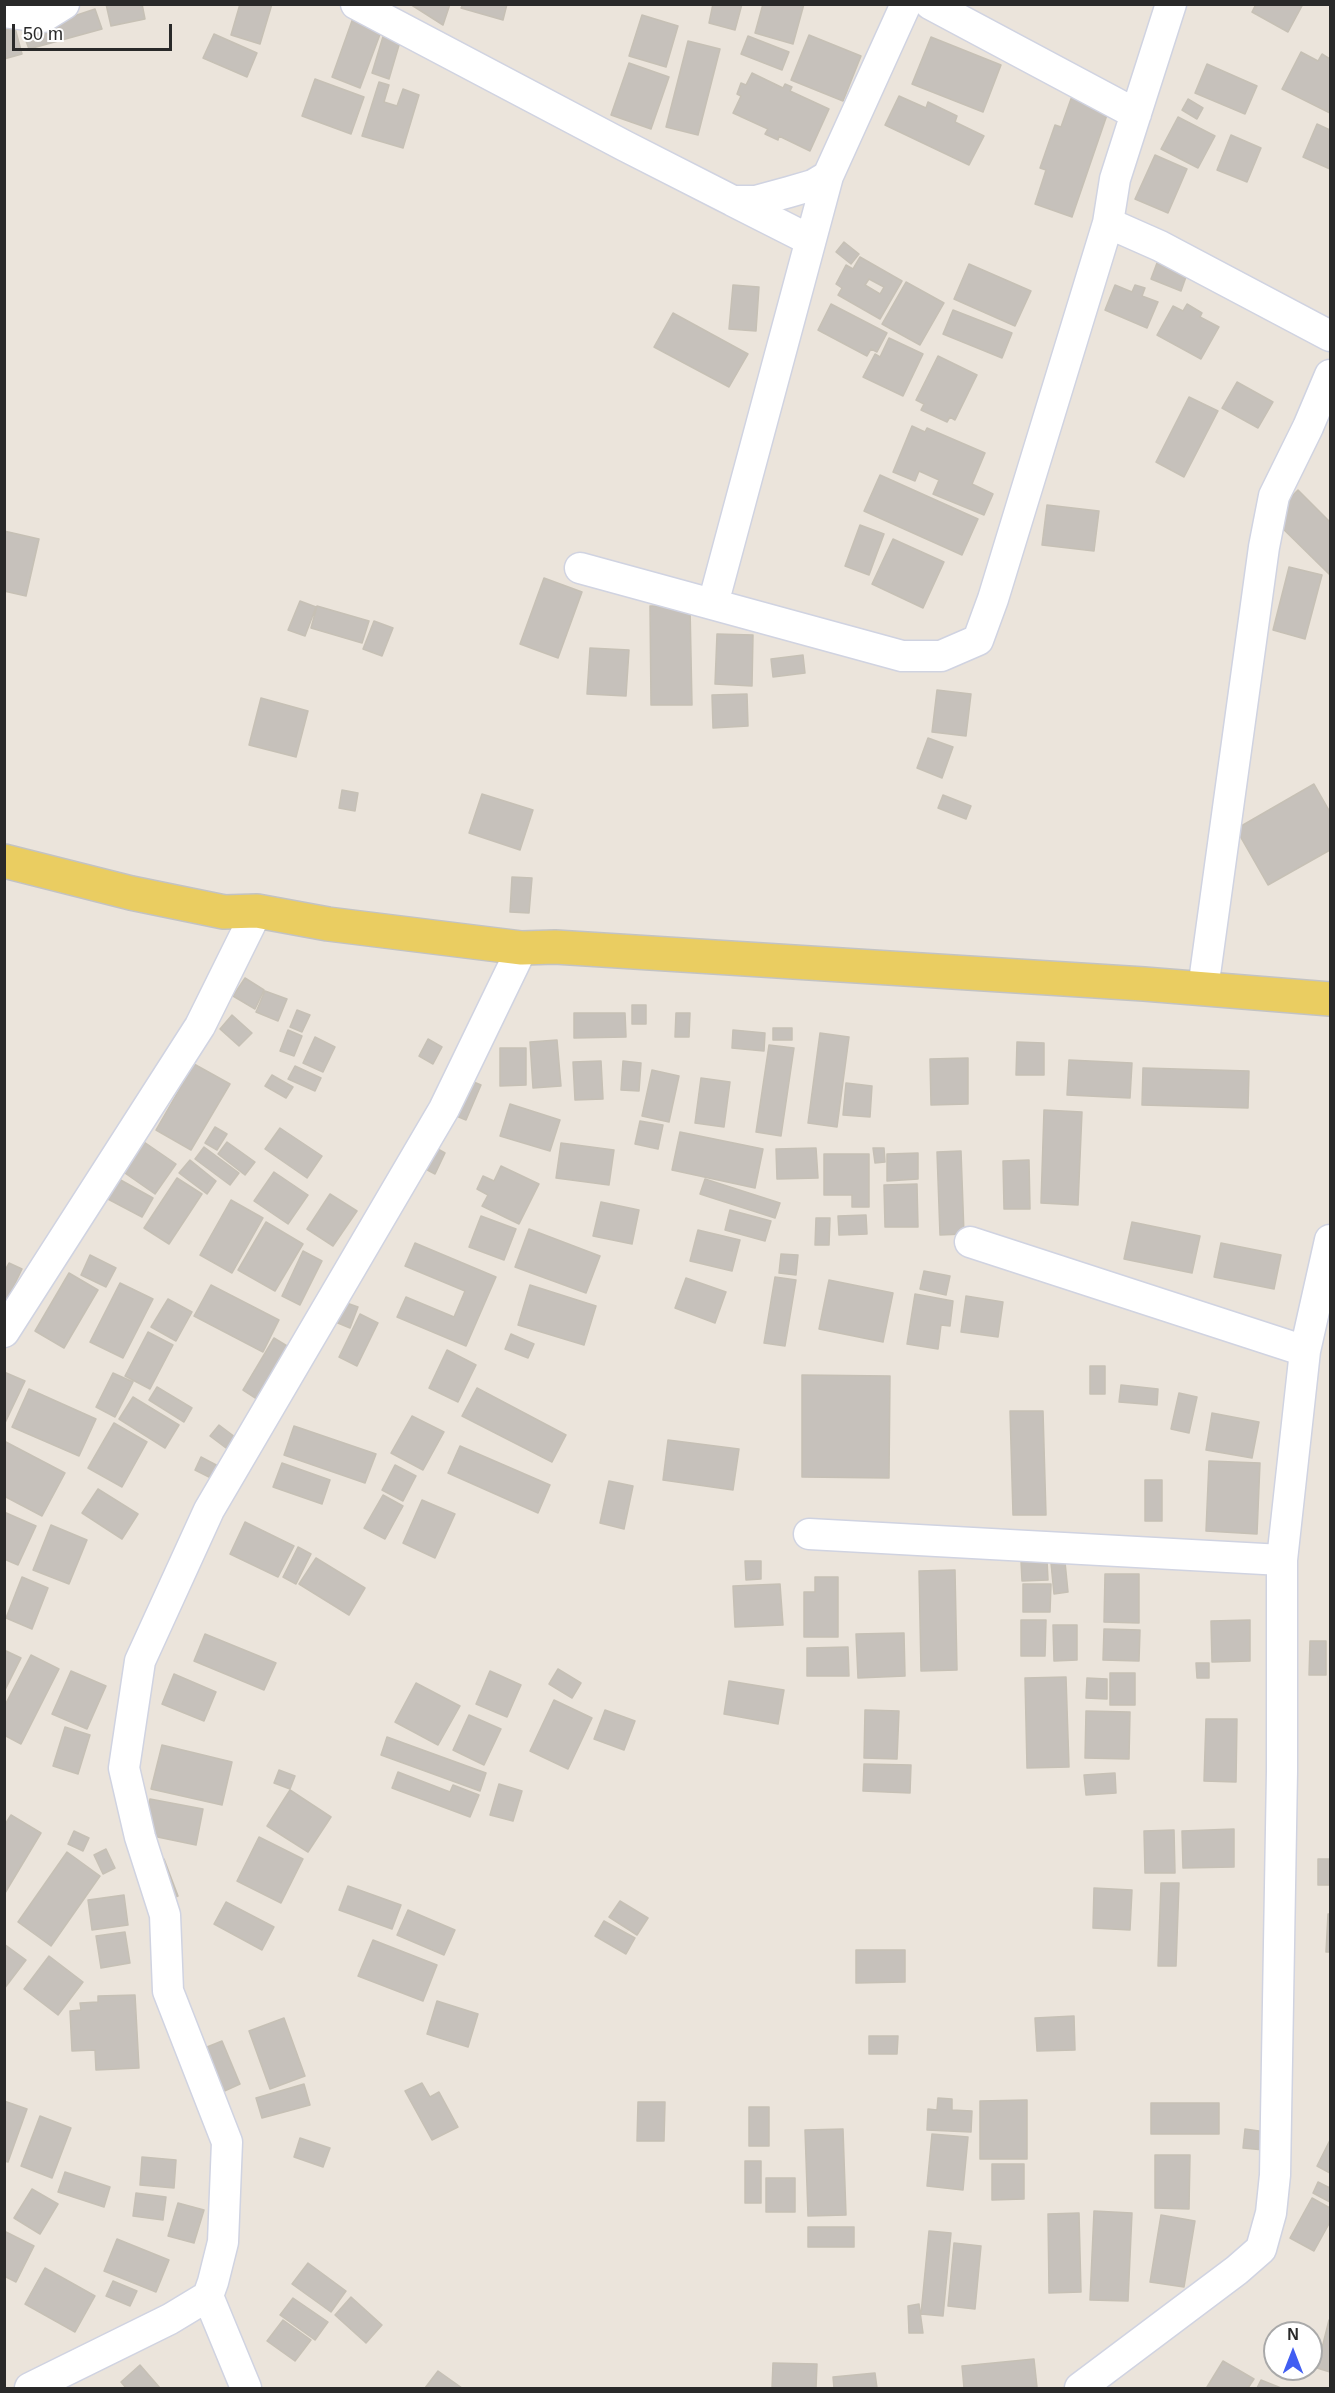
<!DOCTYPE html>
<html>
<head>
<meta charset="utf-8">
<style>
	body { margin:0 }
	#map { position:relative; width:1335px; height:2393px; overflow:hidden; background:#ebe4db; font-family:Arial,sans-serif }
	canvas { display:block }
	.frame { position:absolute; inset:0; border:6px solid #292929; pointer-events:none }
	.north { position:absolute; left:1263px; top:2321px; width:60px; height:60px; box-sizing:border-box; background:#fff; border:2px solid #a9a9a9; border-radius:50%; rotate:0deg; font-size:16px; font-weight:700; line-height:24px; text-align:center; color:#292929 }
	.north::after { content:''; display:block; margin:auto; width:21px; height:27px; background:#415ef2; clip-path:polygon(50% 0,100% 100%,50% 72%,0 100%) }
	.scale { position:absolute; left:12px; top:24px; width:160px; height:27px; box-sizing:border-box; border:3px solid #292929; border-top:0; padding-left:8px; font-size:18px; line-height:21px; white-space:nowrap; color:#292929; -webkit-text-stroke:4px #fff; paint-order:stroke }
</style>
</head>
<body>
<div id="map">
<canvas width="1335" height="2393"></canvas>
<div class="frame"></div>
<div class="north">N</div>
<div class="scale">50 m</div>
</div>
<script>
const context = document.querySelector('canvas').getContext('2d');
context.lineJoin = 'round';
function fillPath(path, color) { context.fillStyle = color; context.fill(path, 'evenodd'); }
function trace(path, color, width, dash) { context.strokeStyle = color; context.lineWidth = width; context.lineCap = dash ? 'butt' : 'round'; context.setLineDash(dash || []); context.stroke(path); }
const building = new Path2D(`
	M106 4H142L145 19 111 26Z
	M240 4H272L260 44 231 35Z
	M410 4H450L443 25Z
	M463 4H507L503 20 461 8Z
	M713 4H742L735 30 709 23Z
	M763 4H804L793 44 755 33Z
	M1256 4H1303L1288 32 1252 12Z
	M95 9 102 29 29 49 23 33Z
	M642 15 678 26 666 67 629 56Z
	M353 18 382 29 360 88 332 77Z
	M15 28 22 54 4 59V30Z
	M385 30 402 35 389 79 372 73Z
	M214 34 257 53 247 77 203 58Z
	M809 35 861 56 843 101 791 80Z
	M748 36 789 52 782 70 741 54Z
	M931 37 1001 65 983 112 912 84Z
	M688 41 720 49 698 135 666 127Z
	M1301 52 1318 61 1322 54 1330 59V113L1282 89Z
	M629 63 669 77 651 129 611 115Z
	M1207 64 1257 86 1245 114 1195 93Z
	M752 73 783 88 785 84 792 87 790 91 829 109 810 151 779 136 778 140 765 134 768 129 733 113 741 96 737 94 741 83 746 85Z
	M315 79 364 97 351 134 302 116Z
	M379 82 389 85 384 102 397 106 403 89 419 95 403 148 362 136Z
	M899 96 926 108 928 102 957 116 955 122 984 136 969 165 885 125Z
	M1072 96 1109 109 1072 217 1035 204 1046 170 1040 168 1055 125 1061 127Z
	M1188 99 1203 108 1197 119 1182 110Z
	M1178 117 1215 136 1198 168 1161 149Z
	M1317 124 1330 130V169L1303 157Z
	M1231 135 1261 148 1247 182 1217 170Z
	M1155 155 1187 169 1168 213 1135 199Z
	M844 242 859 254 851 264 836 252Z
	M860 257 902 281 880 319 838 295 842 288 836 284 846 265 853 269ZM869 279 884 287 880 294 865 285Z
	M1157 263 1187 274 1181 291 1151 279Z
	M969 264 1031 291 1015 326 954 299Z
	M906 282 944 303 920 345 882 324Z
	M733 285 759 287 756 331 729 329Z
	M1115 285 1132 292 1135 285 1145 288 1142 296 1158 302 1147 328 1105 310Z
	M831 304 887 333 877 352 871 349 867 356 818 330Z
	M1187 304 1202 313 1200 317 1219 327 1201 359 1157 335 1173 306 1183 311Z
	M953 310 1012 333 1002 358 943 334Z
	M673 313 748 354 729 387 654 347Z
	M889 338 923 354 903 396 863 377 875 354 880 357Z
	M938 356 977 375 955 420 950 417 947 422 921 410 924 404 916 400Z
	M1237 382 1273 402 1258 428 1222 408Z
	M1189 397 1218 411 1184 477 1156 462Z
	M912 426 925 432 927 428 985 453 972 484 993 494 984 515 933 494 939 480 919 471 915 481 893 472Z
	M880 475 978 519 962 555 864 511Z
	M1298 490 1330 522V575L1271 517Z
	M1047 505 1099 511 1094 551 1042 545Z
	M860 525 884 534 869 575 845 566Z
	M4 531 39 539 26 596 4 591Z
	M893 539 944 562 923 608 872 584Z
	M1289 567 1322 575 1305 639 1273 630Z
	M544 578 582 592 558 658 520 644Z
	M300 601 316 607 305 636 288 630Z
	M317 606 369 621 362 643 311 628Z
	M650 606H690L692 705H651Z
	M374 621 393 628 382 656 363 649Z
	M717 634 753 635 752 686 715 684Z
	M590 648 629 650 626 696 587 694Z
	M803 655 805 673 773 677 771 659Z
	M937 690 971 694 966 736 932 732Z
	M747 694 748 726 713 728 712 695Z
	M261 698 308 711 296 757 249 745Z
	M928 738 953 747 942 778 917 768Z
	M1314 784 1330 812V850L1268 885 1236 829Z
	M342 790 358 793 355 811 339 808Z
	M482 794 533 810 520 850 469 833Z
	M943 795 971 806 966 819 938 808Z
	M512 877 532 878 529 913 510 912Z
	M245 978 264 990 255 1009 233 996Z
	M265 991 287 999 278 1021 256 1012Z
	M632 1005H646V1024H632Z
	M297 1010 310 1015 302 1032 290 1027Z
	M574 1013H625L626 1037 574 1038Z
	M676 1013H690L689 1037H675Z
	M232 1015 252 1033 239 1046 220 1029Z
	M773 1028H792V1040H773Z
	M288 1030 302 1036 294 1056 280 1051Z
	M733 1030 765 1033 764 1051 732 1048Z
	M820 1033 849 1037 837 1127 808 1123Z
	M315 1037 335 1047 323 1072 303 1063Z
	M428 1039 442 1047 433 1064 419 1056Z
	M557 1040 561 1086 533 1088 530 1042Z
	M1017 1042 1044 1043V1075H1016Z
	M769 1045 794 1048 781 1136 756 1132Z
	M500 1048H526V1085L500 1086Z
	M968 1058V1104L931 1105 930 1059Z
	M1069 1060 1132 1063 1130 1098 1067 1095Z
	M601 1061 603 1099 575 1100 573 1062Z
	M623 1061 641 1063 639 1091 621 1090Z
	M194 1064 230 1084 191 1150 156 1130Z
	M295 1066 321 1078 315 1091 288 1079Z
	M1143 1068 1249 1071 1248 1108 1142 1105Z
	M652 1070 679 1076 669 1122 642 1116Z
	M272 1075 293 1087 286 1098 265 1086Z
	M464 1078 481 1085 466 1120 449 1113Z
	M701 1078 730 1082 724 1127 695 1123Z
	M846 1083 872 1086 870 1117 843 1115Z
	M510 1104 560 1120 550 1151 500 1136Z
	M1044 1110 1082 1112 1078 1205 1041 1203Z
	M640 1121 663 1125 658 1149 635 1144Z
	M215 1127 227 1134 217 1150 205 1143Z
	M280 1128 322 1156 307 1178 265 1149Z
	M680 1132 763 1149 755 1188 672 1170Z
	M144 1142 176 1164 155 1194 122 1171Z
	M227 1142 255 1162 245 1175 218 1154Z
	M561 1143 614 1150 609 1185 556 1178Z
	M429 1144 445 1153 435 1174 418 1165Z
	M204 1147 239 1173 230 1185 195 1159Z
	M816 1148 818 1178 777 1179 776 1149Z
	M873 1148H884L885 1162 875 1163Z
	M961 1151 964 1234 940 1235 937 1152Z
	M918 1153V1179L887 1181V1154Z
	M824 1154H869V1207H852V1195H824Z
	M190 1160 216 1181 207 1194 179 1173Z
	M1029 1160 1030 1209H1004L1003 1161Z
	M501 1166 539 1184 519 1224 482 1206 488 1195 477 1189 483 1176 494 1181Z
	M274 1172 308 1195 288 1224 254 1201Z
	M117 1178 153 1198 142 1217 106 1198Z
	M177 1178 202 1194 169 1244 144 1228Z
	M705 1179 780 1203 775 1218 700 1194Z
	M917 1184 918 1227H885L884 1185Z
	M330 1194 357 1211 333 1246 307 1229Z
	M231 1200 263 1218 232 1273 200 1255Z
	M601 1202 639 1210 632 1244 593 1236Z
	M730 1210 771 1221 765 1241 725 1230Z
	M866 1215 867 1234 839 1235 838 1216Z
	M481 1216 516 1229 504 1260 469 1247Z
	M816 1218H830L829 1245H815Z
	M266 1222 303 1244 275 1291 238 1270Z
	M1132 1222 1200 1236 1192 1273 1124 1259Z
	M529 1229 600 1256 586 1293 515 1267Z
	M698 1230 740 1240 732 1271 690 1261Z
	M415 1243 496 1277 466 1346 397 1317 406 1297 454 1317 465 1291 405 1266Z
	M1221 1243 1281 1255 1274 1289 1214 1277Z
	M303 1251 322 1261 300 1305 282 1296Z
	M781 1254 798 1255 796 1275 779 1273Z
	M90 1255 116 1268 106 1287 81 1275Z
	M9 1263 22 1269 7 1300 4 1299V1272Z
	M924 1271 950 1276 946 1295 920 1289Z
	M69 1273 98 1290 64 1348 35 1331Z
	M775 1277 796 1280 785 1346 764 1343Z
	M686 1278 726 1292 715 1323 675 1308Z
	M829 1280 893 1293 883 1342 819 1329Z
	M120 1283 153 1299 123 1358 90 1342Z
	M211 1285 279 1320 263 1352 194 1316Z
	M530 1285 596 1306 584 1345 518 1325Z
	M915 1294 953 1301 950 1326 941 1325 938 1349 907 1344Z
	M966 1296 1003 1302 998 1337 961 1332Z
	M168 1299 192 1312 176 1341 151 1327Z
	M341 1301 358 1307 350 1328 333 1321Z
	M360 1314 378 1323 357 1366 339 1357Z
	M148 1332 173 1345 150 1389 125 1376Z
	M511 1334 534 1344 528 1358 505 1349Z
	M274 1338 292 1349 260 1401 243 1390Z
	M447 1350 476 1365 458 1402 429 1388Z
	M1090 1366H1105V1394H1090Z
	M4 1372 25 1381 4 1425Z
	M113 1373 133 1382 115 1417 96 1407Z
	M802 1375 890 1376 889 1478 802 1477Z
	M1121 1385 1158 1389 1157 1405 1119 1402Z
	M157 1387 192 1408 184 1422 149 1400Z
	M477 1388 566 1435 552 1462 462 1416Z
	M29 1389 96 1419 79 1456 12 1427Z
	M1179 1393 1197 1397 1189 1433 1171 1429Z
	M133 1397 179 1425 165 1448 119 1419Z
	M1010 1411H1043L1046 1515H1013Z
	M1212 1413 1259 1422 1252 1458 1206 1450Z
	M412 1416 444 1432 423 1470 391 1453Z
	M114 1423 147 1442 122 1487 88 1468Z
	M219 1425 239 1440 230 1451 210 1436Z
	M294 1426 376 1454 365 1483 284 1455Z
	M668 1440 739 1449 733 1490 663 1480Z
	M4 1441 65 1473 42 1516 4 1496Z
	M460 1446 550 1485 538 1513 448 1473Z
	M201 1457 220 1467 213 1479 195 1470Z
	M1209 1461 1260 1463 1257 1534 1206 1531Z
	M282 1463 330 1480 322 1504 273 1487Z
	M395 1465 416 1476 403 1501 382 1490Z
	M1145 1480H1162V1521H1145Z
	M609 1481 633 1486 624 1529 600 1523Z
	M98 1489 138 1514 122 1539 82 1513Z
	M383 1495 403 1506 385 1539 364 1528Z
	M422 1500 455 1514 435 1558 403 1543Z
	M4 1512 36 1526 18 1565 4 1559Z
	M245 1522 294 1546 278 1577 230 1554Z
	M51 1525 87 1540 69 1584 33 1570Z
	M298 1547 311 1554 296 1584 283 1577Z
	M316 1558 365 1588 349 1615 299 1584Z
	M1047 1560 1048 1580 1022 1581 1021 1561Z
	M745 1561H761V1579L746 1580Z
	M1065 1562 1068 1592 1054 1594 1051 1563Z
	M955 1570 957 1670 921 1671 919 1571Z
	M1105 1574H1139V1623L1104 1622Z
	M22 1577 48 1588 32 1629 6 1618Z
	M815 1577H838V1637H804V1592H815Z
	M780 1584 783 1625 735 1627 733 1586Z
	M1023 1584H1051L1050 1612H1023Z
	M1021 1620H1046L1045 1656H1021Z
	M1250 1620V1661L1212 1662 1211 1621Z
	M1053 1625H1077V1660L1054 1661Z
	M1104 1629 1140 1630 1139 1661 1103 1660Z
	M904 1633 905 1676 858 1678 856 1634Z
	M205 1634 276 1663 264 1690 194 1661Z
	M1310 1641H1326V1675H1309Z
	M848 1647 849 1676H807V1648Z
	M4 1650 21 1658 4 1692Z
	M31 1655 59 1669 21 1744 4 1735V1707Z
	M1196 1663H1209V1678H1197Z
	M558 1669 581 1683 572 1698 549 1684Z
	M71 1671 106 1686 87 1729 52 1714Z
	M490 1671 521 1685 507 1717 476 1704Z
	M1110 1673H1135V1705H1110Z
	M174 1674 216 1692 204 1721 162 1704Z
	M1066 1677 1069 1767 1027 1768 1025 1678Z
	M1087 1678 1107 1679V1699L1086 1698Z
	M729 1681 784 1690 778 1724 724 1714Z
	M416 1683 460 1706 438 1745 395 1722Z
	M554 1700 592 1718 568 1769 530 1751Z
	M605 1710 635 1721 624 1750 594 1739Z
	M865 1710 899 1711 897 1759 864 1758Z
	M1086 1711 1130 1712 1129 1759 1085 1758Z
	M469 1715 501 1729 484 1765 453 1750Z
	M1206 1719H1237L1236 1782 1204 1781Z
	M65 1727 90 1735 78 1774 53 1766Z
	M387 1737 486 1773 480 1791 381 1755Z
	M162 1745 232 1762 222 1805 151 1789Z
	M864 1764 911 1765 910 1793 863 1791Z
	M279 1770 295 1776 290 1789 274 1783Z
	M398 1772 450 1792 453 1785 479 1795 470 1817 392 1788Z
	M1115 1773 1116 1793 1086 1795 1084 1775Z
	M499 1784 522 1791 513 1821 490 1815Z
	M290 1790 331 1817 308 1852 267 1826Z
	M150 1799 203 1809 196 1845 143 1834Z
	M11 1815 41 1833 5 1893 4 1826Z
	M1234 1829V1867L1183 1868 1182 1831Z
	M1174 1830 1175 1873H1145L1144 1831Z
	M74 1831 89 1838 83 1851 68 1844Z
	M259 1837 303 1859 281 1903 237 1881Z
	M106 1849 115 1868 103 1874 94 1855Z
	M67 1852 100 1876 51 1946 18 1922Z
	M164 1859 178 1896 167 1900 154 1863Z
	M1318 1859H1330V1885H1318Z
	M1161 1883H1179L1176 1966H1158Z
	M348 1886 401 1905 392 1929 339 1910Z
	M1094 1888 1132 1890 1130 1930 1093 1928Z
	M124 1895 128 1925 92 1930 88 1900Z
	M620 1901 648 1918 637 1935 609 1917Z
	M226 1902 274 1927 262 1950 214 1924Z
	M408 1910 455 1930 444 1955 397 1935Z
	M1328 1914H1330V1952H1326Z
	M604 1921 635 1938 626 1954 595 1936Z
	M125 1932 130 1963 101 1968 96 1936Z
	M373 1940 437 1965 423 2001 358 1976Z
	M4 1944 26 1960 4 1989Z
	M856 1950H905V1982L856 1983Z
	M49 1956 83 1982 58 2015 24 1989Z
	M135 1995 139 2068 96 2070 95 2050 72 2051 70 2011 81 2010 80 2003 98 2002V1996Z
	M437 2001 478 2014 468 2047 427 2034Z
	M1074 2016 1075 2050 1037 2051 1035 2018Z
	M284 2018 305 2076 270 2089 249 2031Z
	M869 2036H898L897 2054H869Z
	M222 2041 240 2084 220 2093 202 2049Z
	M422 2083 430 2097 439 2092 458 2127 432 2140 405 2091Z
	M304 2084 310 2105 262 2118 256 2098Z
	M938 2098 952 2099V2110L972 2111 971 2132 927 2130 928 2109 937 2110Z
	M1027 2100V2159H980V2101Z
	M4 2101 27 2109 8 2162 4 2161Z
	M638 2102H665L664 2141H637Z
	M1151 2103H1219V2134H1151Z
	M749 2107H769V2146H749Z
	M40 2116 71 2128 52 2178 21 2166Z
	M843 2129 846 2215 808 2216 805 2130Z
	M1245 2129 1266 2132 1264 2150 1243 2148Z
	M932 2134 968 2137 963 2190 927 2186Z
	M300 2138 330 2148 323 2167 294 2157Z
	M1330 2140V2173L1317 2166Z
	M1155 2155H1190L1189 2209 1155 2208Z
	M142 2157 176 2160 174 2188 140 2185Z
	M745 2161H761V2203H745Z
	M992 2164H1024V2199L992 2200Z
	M65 2172 110 2187 104 2207 58 2192Z
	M766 2178H795V2212H766Z
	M1318 2182 1330 2188V2202L1313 2193Z
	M32 2189 58 2204 40 2234 14 2218Z
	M136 2193 166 2197 163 2220 133 2216Z
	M1312 2198 1330 2208V2222L1314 2251 1290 2238Z
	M178 2203 204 2210 194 2243 168 2236Z
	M1094 2211 1132 2213 1128 2301 1090 2300Z
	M1079 2213 1081 2292 1049 2293 1048 2214Z
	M1161 2215 1195 2221 1184 2287 1150 2282Z
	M808 2227H854V2247H808Z
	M4 2231 34 2246 16 2282 4 2276Z
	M929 2231 951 2233 943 2316 921 2314Z
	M117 2239 169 2260 156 2292 104 2271Z
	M954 2243 981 2246 975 2309 948 2306Z
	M308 2263 346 2291 331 2312 292 2284Z
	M45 2268 95 2296 75 2332 25 2304Z
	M113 2281 137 2291 130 2306 106 2296Z
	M351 2297 382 2325 366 2343 335 2315Z
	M293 2298 328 2322 315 2340 280 2315Z
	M919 2304 923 2333H909L908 2306Z
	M283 2320 311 2340 295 2361 267 2341Z
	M1329 2320H1330V2372L1317 2368Z
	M1034 2359 1037 2387 964 2388 962 2366Z
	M1223 2361 1254 2379 1248 2388 1207 2387Z
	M773 2363 817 2364 816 2388H772Z
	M140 2365 160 2388H126L121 2382Z
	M438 2371 462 2388H425Z
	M875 2373 877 2388H834L833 2377Z
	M1261 2380 1281 2388H1257Z`);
fillPath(building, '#c6c1bb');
trace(building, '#c6c0b5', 1.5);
const minor = new Path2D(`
	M356 4 625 146 733 201H756L789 192 813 185 828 176 906 4
	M930 4 1136 114
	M4 12 43 17 64 4
	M733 201 810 240
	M1108 223 1160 246 1330 336
	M580 568 902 656H941L978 640 993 599 1108 223 1115 179 1171 4
	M713 604 828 176
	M1203 989 1264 547 1274 496 1308 427 1330 375
	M970 1242 1305 1351
	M4 1332 200 1026 257 911
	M809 1534 1282 1560
	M208 2296 246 2388
	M30 2388 170 2319 208 2296 213 2282 223 2242 227 2142 168 1991 165 1915 140 1837 124 1768 140 1661 209 1510 444 1109 522 948
	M1080 2388 1237 2270 1261 2249 1271 2213 1275 2175 1282 1771V1560L1305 1351 1330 1240`);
const major = new Path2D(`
	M4 861 131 893 224 912 257 911 328 924 522 948 555 947 1144 984 1330 999`);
trace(minor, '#d0d3e1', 33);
trace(major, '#c3c3c3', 36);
trace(minor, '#fff', 30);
trace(major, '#eacd61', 33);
</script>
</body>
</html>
